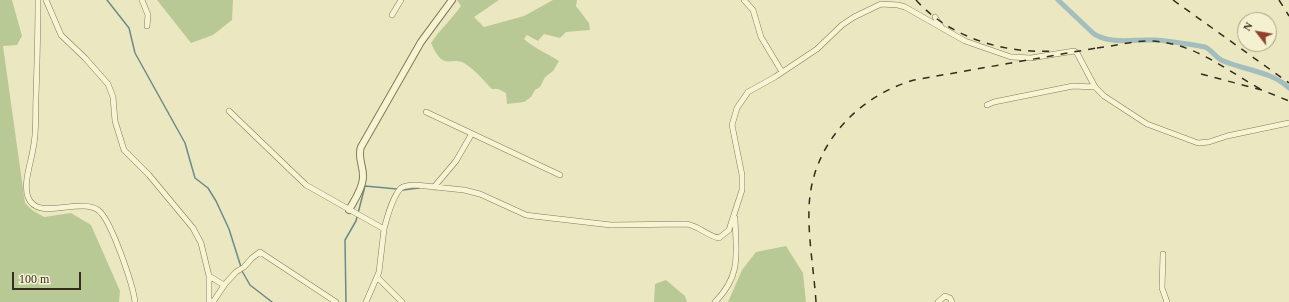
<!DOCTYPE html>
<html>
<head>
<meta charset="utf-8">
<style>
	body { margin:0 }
	#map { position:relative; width:1289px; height:302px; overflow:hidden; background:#ebe8c1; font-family:Georgia,serif }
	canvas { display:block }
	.north { position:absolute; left:1237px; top:12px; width:40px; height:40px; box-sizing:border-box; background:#f3f1d0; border:1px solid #a7a388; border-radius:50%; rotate:301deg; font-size:11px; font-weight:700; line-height:16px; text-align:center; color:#342d1d }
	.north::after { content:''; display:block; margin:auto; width:14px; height:18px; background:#90402c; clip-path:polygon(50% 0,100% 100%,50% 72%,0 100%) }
	.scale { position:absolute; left:12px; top:272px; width:69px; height:18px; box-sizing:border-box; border:2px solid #342d1d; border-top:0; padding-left:5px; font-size:12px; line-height:14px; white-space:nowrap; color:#342d1d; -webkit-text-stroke:3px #f3f1d0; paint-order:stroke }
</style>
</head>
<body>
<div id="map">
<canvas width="1289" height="302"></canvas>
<div class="north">N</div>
<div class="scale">100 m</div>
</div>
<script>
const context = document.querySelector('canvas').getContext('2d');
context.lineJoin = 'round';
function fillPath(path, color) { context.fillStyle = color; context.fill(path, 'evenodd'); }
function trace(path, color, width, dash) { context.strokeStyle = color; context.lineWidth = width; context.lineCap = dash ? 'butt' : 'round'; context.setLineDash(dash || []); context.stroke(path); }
fillPath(new Path2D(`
	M0 0H12L22 36 17 45 3 46 25 203 32 210 44 217 71 213 91 225 120 291 119 302H0Z
	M157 0H233L232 20 213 35 191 43Z
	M457 0H499L474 17 484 27 524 16 553 0H577L576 6 589 23 590 30 566 32 560 38 544 34 538 41 527 35 524 39C535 49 547 53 559 61L553 71 545 77 540 87 535 90 531 97 524 102 507 104 506 93 498 89H492C484 81 476 71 467 65 452 53 445 75 431 43 441 28 451 20 461 6Z
	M786 246 803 273 806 302H728L742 270 756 252Z
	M666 280 685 296 687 302H654L655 284Z`), '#b8c995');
trace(new Path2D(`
	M107 0 129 28 135 53 185 143 195 178 208 188 216 201 229 229 241 267
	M403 190 419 188
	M242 271 250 285 272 302
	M346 302 345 240 356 221 365 186 397 189`), '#6b8b8a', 1.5);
trace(new Path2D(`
	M1058 0 1094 34C1113 45 1133 39 1155 40 1171 41 1188 44 1205 47 1212 50 1214 56 1221 60 1243 70 1271 71 1289 88`), '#a3bebc', 5);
const minor = new Path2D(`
	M38 0C38 32 37 65 36 97 35 114 37 133 33 149 31 163 23 183 28 197 37 222 79 197 98 210 111 219 133 285 135 302
	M46 0 61 35 85 58 108 84 113 97 115 121 124 150 149 175 193 228 201 243 209 276V302
	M142 0 148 15 147 26
	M744 0 753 10 761 37 782 72
	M392 15 401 0
	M935 17 942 28 965 41 1011 57 1031 58 1074 51 1077 53 1095 87 1104 96 1147 124 1198 143 1209 142 1227 136 1289 123
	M987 105 994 102 1073 86 1095 87
	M229 111 306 185 384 229C387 218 392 197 401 188 405 185 411 185 416 185L464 190 480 194 526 215 533 216 611 225 686 224C698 225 707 236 719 238L729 230 742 190V175L732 125 737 108 748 92 775 77 817 49 842 25 854 17 881 4 898 5 905 7 942 28
	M426 112 560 175
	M434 187 456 161 471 135
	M1163 254 1162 288 1167 302
	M209 276 224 285
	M377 277 402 302
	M213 302 225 284 236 272 244 267 252 258 260 252 336 302
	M366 302 379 272 384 229
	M715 302C742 275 736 253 735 218
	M938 302 945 296 950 298 952 302`);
const tertiary = new Path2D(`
	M349 210C354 201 362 190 363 178 364 167 357 157 361 147L421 42 452 0`);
trace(minor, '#847959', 6);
trace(tertiary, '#847959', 8);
trace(minor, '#f7f4d3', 5);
trace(tertiary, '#f7f4d3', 6);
trace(new Path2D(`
	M916 0C950 38 1005 54 1055 51
	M1173 0 1289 83
	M1279 0 1289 16
	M1097 48C1115 46 1132 41 1150 41 1193 42 1226 70 1262 90
	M1201 74 1262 90 1289 101
	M816 302C814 271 808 239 809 208 811 146 856 97 914 80L1102 47`), '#342d1d', 1.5, [7, 7]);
</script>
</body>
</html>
